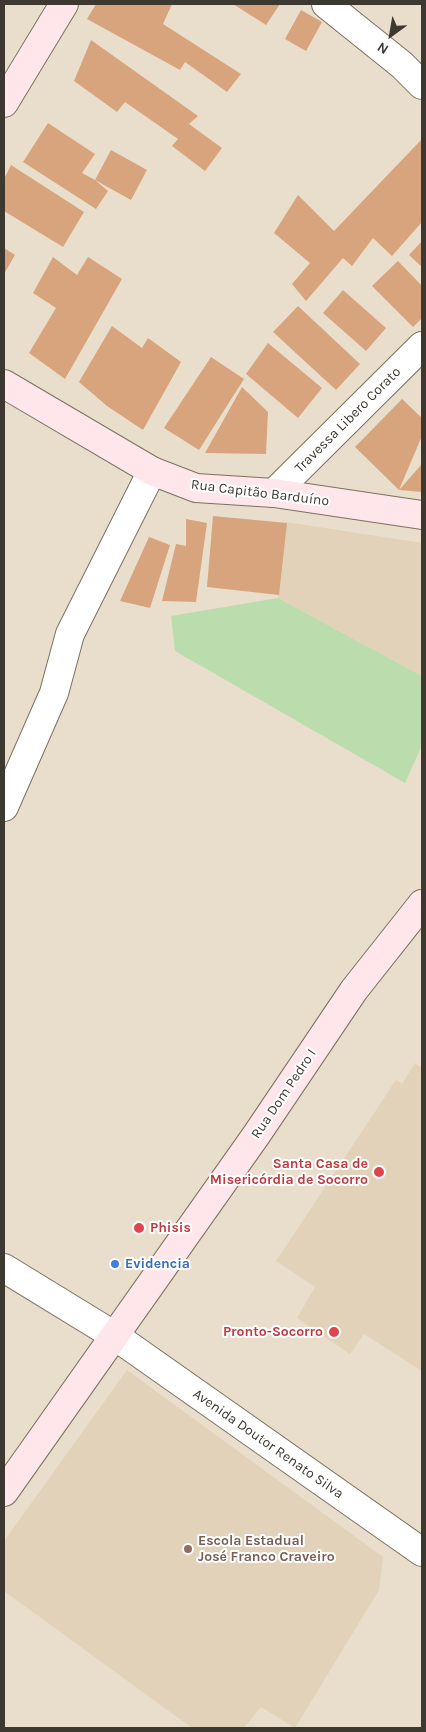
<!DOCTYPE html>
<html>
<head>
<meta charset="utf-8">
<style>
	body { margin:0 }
	#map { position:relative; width:426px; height:1732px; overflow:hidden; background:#e9decb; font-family:Karla,sans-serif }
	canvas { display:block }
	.frame { position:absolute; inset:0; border:5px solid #3d3931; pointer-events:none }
	.north { position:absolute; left:366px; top:10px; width:50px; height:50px; -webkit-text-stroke:4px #fff; paint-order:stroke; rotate:212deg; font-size:14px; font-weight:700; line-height:20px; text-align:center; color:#3d3931 }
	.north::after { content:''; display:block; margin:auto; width:18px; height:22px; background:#3d3931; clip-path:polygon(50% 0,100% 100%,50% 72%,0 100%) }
</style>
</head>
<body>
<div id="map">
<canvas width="426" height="1732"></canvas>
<div class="frame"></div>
<div class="north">N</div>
</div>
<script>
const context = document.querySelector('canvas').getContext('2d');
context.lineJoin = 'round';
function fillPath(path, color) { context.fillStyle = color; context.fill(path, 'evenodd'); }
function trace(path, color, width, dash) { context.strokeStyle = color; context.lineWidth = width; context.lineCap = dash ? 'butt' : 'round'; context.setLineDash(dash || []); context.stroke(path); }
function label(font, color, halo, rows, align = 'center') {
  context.font = font + ' Karla,sans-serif'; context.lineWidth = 4; context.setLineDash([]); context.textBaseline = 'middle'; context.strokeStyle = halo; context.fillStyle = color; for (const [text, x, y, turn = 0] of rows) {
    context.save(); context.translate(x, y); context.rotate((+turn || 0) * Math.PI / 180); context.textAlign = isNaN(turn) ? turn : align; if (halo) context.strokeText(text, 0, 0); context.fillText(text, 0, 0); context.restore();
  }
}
fillPath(new Path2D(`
	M286 522 422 543V676L278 598Z
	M415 1063 422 1068V1371L364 1334 350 1354 297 1318 315 1287 276 1261 396 1080 402 1084Z
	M127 1370 383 1557 379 1590 295 1728 261 1707 244 1728H192L4 1591V1541Z`), '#e2d2b9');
fillPath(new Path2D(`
	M278 598 422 676V745L405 783 175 651 171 616Z`), '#bbddad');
fillPath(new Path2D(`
	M96 4H172L163 24 241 74 227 92 185 62 180 70 87 19Z
	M233 4H280L266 25Z
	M301 10 322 22 306 51 285 39Z
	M91 40 198 116 189 124 222 148 205 171 172 146 178 139 125 102 117 112 74 81Z
	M48 123 95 154 82 173 95 180 111 150 147 170 131 200 95 180 108 191 96 209 23 162Z
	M422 139V222L392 256 373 238 352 266 343 258 306 301 292 284 310 263 274 233 298 195 334 231 314 259 334 231Z
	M11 165 84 212 63 247 4 211V179Z
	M422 241V267L409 255Z
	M4 248 15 255 4 274Z
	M53 257 77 275 88 257 122 279 65 379 29 353 56 308 33 293Z
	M398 261 422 286V318L413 327 372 286Z
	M343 290 386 328 366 351 323 313Z
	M298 306 360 364 336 390 273 332Z
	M112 326 142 348 148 338 181 362 143 430 107 406 79 382Z
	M268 343 322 388 298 418 246 374Z
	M211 357 244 379 199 450 164 428Z
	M242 387 268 412 266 454 205 453Z
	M402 399 422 418V436L399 490 422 464V492L399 490 355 447Z
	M213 516 287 523 279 595 207 587Z
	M186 519 207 523 196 602 162 601 176 544 186 546Z
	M149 537 170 545 150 608 120 601Z`), '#d8a47d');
const street = new Path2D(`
	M326 4 402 65 422 85
	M274 493 422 346
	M4 807 54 693 70 634 152 471
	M4 1268 115 1336 422 1552`);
const secondary = new Path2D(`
	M4 103 64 4
	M4 384 152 471 196 488 274 493 422 515
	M4 1492 257 1134 354 990 422 904`);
trace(street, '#7b7160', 30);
trace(secondary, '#7b7160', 30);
trace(street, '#fff', 28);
trace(secondary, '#fee6ea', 28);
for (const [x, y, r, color] of [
	[379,1172,6,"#e0444e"],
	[139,1228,6,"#e0444e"],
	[115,1264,5,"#3f7fe0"],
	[334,1332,6,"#e0444e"],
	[188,1549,5,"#8d6e63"]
]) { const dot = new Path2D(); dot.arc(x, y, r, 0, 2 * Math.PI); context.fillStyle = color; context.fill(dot); trace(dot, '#fff', 2); }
label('14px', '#3d3931', '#fff', [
	["Travessa Libero Corato",348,420,-45],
	["Rua Capitão Barduíno",260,493,7],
	["Rua Dom Pedro I",284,1094,-56],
	["Avenida Doutor Renato Silva",268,1444,35]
]);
label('bold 14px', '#be3a42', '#fff', [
	["Santa Casa de",368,1164],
	["Misericórdia de Socorro",368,1180],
	["Phisis",150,1228,"left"],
	["Pronto-Socorro",323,1332]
], 'right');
label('bold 14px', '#366cbe', '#fff', [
	["Evidencia",125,1264]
], 'left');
label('bold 14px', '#785e54', '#fff', [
	["Escola Estadual",198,1541],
	["José Franco Craveiro",198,1557]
], 'left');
</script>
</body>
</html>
